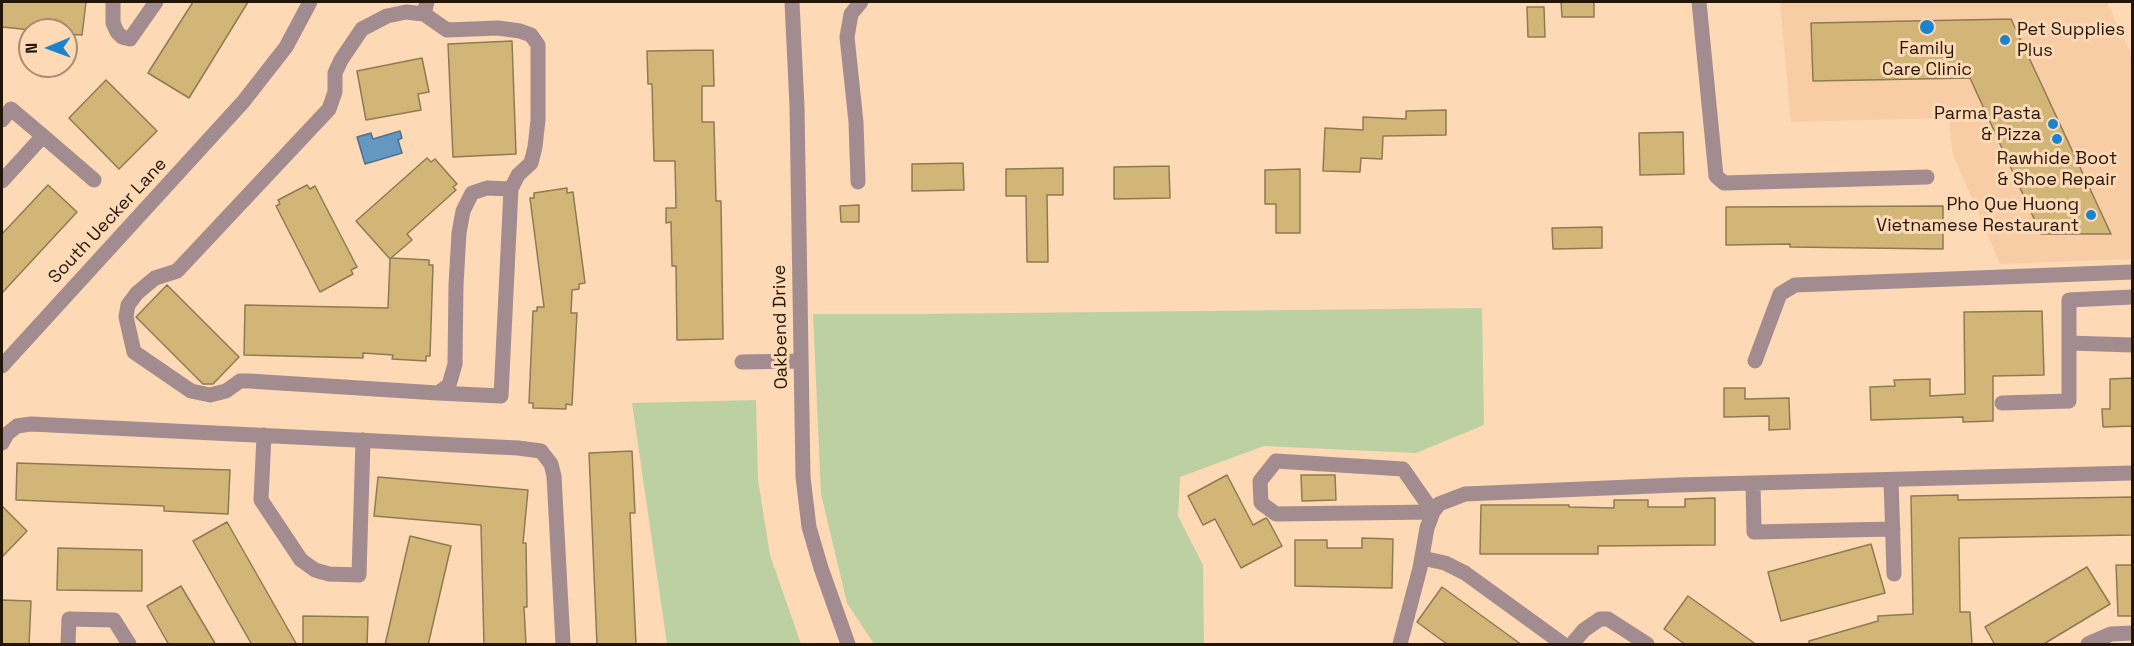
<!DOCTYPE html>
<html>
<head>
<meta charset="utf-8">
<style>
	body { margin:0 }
	#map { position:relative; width:2134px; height:646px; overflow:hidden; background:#fed9b5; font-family:"Space Grotesk",sans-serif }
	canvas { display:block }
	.frame { position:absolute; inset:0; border:3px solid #231609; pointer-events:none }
	.north { position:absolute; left:18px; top:18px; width:60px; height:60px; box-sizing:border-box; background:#fed9b5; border:2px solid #a68b70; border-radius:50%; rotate:269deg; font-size:16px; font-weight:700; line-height:24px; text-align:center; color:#231609 }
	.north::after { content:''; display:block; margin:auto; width:21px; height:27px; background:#1a84ce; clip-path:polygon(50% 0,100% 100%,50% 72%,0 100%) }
</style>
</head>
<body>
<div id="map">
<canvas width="2134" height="646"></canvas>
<div class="frame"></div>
<div class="north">N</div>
</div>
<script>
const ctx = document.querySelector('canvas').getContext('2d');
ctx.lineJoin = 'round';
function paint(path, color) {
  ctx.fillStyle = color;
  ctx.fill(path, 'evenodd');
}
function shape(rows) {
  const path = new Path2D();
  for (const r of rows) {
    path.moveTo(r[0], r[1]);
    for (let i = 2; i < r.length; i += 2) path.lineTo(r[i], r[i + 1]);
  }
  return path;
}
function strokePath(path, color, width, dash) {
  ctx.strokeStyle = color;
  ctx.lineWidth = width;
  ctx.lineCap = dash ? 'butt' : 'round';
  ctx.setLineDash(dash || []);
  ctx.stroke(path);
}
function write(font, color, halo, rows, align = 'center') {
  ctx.font = font + ' "Space Grotesk",sans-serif';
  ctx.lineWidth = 6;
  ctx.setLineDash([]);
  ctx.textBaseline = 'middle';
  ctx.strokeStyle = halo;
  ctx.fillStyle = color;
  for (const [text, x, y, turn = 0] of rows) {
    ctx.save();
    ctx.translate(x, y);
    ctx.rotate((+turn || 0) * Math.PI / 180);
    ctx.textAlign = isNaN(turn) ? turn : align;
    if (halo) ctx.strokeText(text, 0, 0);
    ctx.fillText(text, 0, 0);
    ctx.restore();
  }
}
const built = shape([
	[1780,2,2107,2,2132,56,2132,259,2000,264,1952,152,1949,118,1791,122]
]);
const green = shape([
	[1482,308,1484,425,1416,453,1264,446,1180,477,1178,516,1203,565,1204,644,874,644,847,603,821,494,813,314,918,314],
	[756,400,758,480,770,555,801,644,667,644,632,403]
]);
const water = shape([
	[400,131,402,138,398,140,402,153,365,164,357,137,371,133,373,139,400,131]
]);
const building = shape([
	[2,2,86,2,82,35,66,34,66,30,32,30,2,27,2,2],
	[193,2,248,2,189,98,148,73,193,2],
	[1561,2,1594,2,1594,17,1562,17,1561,2],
	[1527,7,1544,7,1545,37,1528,37,1527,7],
	[2011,19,2111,234,2041,234,1970,78,1813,81,1811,23,2011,19],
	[512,41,516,154,453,157,448,44,512,41],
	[713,50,714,86,702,86,702,122,714,122,716,201,721,201,723,339,677,340,676,266,672,266,671,222,666,223,666,208,676,208,675,161,654,161,652,84,648,84,647,51,713,50],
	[422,58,429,92,418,94,421,110,366,120,357,71,422,58],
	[106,80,157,131,119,169,69,118,106,80],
	[1446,110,1446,135,1383,136,1382,159,1361,158,1360,172,1323,171,1325,128,1363,130,1363,117,1406,119,1406,111,1446,110],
	[1683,132,1684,174,1640,175,1639,133,1683,132],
	[427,158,431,162,435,159,457,184,453,187,456,190,407,234,412,240,391,258,429,260,429,265,433,265,430,356,426,356,426,361,392,359,393,355,363,353,363,358,244,355,245,305,388,308,390,259,356,221,427,158],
	[963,163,964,190,912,191,912,164,963,163],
	[1169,166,1170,198,1114,199,1114,167,1169,166],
	[1063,168,1063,195,1047,195,1048,262,1027,262,1026,196,1006,196,1006,169,1063,168],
	[1300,169,1300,233,1276,233,1276,204,1265,204,1265,170,1300,169],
	[48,185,77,212,2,293,2,234,48,185],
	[307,185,310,189,315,186,357,267,351,270,353,274,320,292,276,206,280,204,278,200,307,185],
	[567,188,567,193,573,192,585,283,579,284,579,289,572,290,571,313,577,313,572,405,566,404,566,409,533,408,533,403,529,403,533,311,537,311,537,307,544,307,530,198,534,198,534,193,567,188],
	[859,205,859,222,841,222,840,206,859,205],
	[1943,206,1943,249,1790,247,1790,244,1726,245,1726,207,1943,206],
	[1602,227,1602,248,1553,249,1552,228,1602,227],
	[167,285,239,357,213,384,203,384,136,317,167,285],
	[2042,311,2044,375,1993,376,1993,421,1963,422,1963,417,1871,420,1870,387,1895,386,1894,380,1930,379,1930,396,1965,394,1964,312,2042,311],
	[2133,378,2133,426,2103,427,2102,409,2110,409,2110,379,2133,378],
	[1724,388,1745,388,1745,399,1789,398,1790,429,1769,430,1769,416,1724,417,1724,388],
	[632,451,635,513,630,513,636,645,597,645,589,453,632,451],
	[17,463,230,470,228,514,164,511,164,506,16,500,17,463],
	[1227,475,1253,525,1266,518,1268,520,1282,546,1241,568,1215,519,1203,525,1188,496,1227,475],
	[1301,475,1335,475,1336,500,1302,501,1301,475],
	[378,477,528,490,523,543,526,543,527,607,524,607,526,645,484,645,481,525,374,516,378,477],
	[1958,495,1958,500,2133,497,2133,535,1959,538,1960,612,1970,612,1972,645,1809,645,1809,641,1878,621,1878,616,1913,614,1911,496,1958,495],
	[1715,498,1715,545,1598,546,1598,554,1480,554,1481,505,1569,505,1569,507,1614,508,1614,500,1648,500,1648,507,1685,507,1685,499,1715,498],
	[2,506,27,531,2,557,2,506],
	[227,522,297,645,252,645,193,541,227,522],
	[410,536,451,546,428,645,385,645,410,536],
	[1362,538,1393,539,1392,588,1295,586,1295,540,1327,540,1327,548,1362,548,1362,538],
	[1871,544,1885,593,1781,621,1768,572,1871,544],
	[58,548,142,550,142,591,57,590,58,548],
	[2116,565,2133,565,2133,616,2118,616,2116,565],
	[2087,567,2110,604,2042,645,1995,645,1985,627,2087,567],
	[181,586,216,645,169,645,147,606,181,586],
	[1442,587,1522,645,1449,645,1440,639,1417,622,1442,587],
	[1688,596,1757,645,1686,645,1664,629,1688,596],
	[2,600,31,601,29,645,2,645,2,600],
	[303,616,368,617,367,645,303,645,303,616]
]);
const minor = shape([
	[113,2,113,23,117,32,122,37,130,39,156,2],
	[427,2,424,14,406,12,387,16,362,29,341,60,335,73,335,92,329,109,177,271,155,278,137,293,128,305,126,317,134,352,191,391,210,395,226,391,240,381,249,381,438,393,449,385,455,364,456,285,459,233,463,211,472,193,487,188,511,189],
	[792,2,797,107,803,477,809,527,821,568,848,644],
	[1699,2,1716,176,1724,183,1927,177],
	[424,14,447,30,498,28,520,31,531,35,538,45,538,120,535,147,531,163,518,175,511,189,501,396,438,393],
	[2,120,11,109,43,136],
	[2,181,43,136,94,180],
	[858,182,856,122,847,37,851,14,861,2],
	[2069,343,2069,300,2132,297],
	[1755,361,1780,294,1795,285,2132,272],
	[742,362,801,361],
	[2,366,243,102,286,47,310,2],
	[2002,403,2069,401,2069,343,2132,345],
	[264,435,261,500,301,560,315,570,329,574,359,575,363,440],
	[2,443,7,434,17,426,31,424,518,448,541,451,551,464,554,476,563,644],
	[1276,461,1403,469,1433,512,1276,514,1261,503,1260,481,1276,461],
	[1891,480,1894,574],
	[1753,483,1754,532,1893,529],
	[1422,558,1445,563,1465,573,1563,644],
	[68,644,69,619,114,620,129,644],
	[1400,644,1420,568,1427,528,1433,512,1439,504,1465,494,1677,485,2132,473],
	[1572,644,1584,630,1600,619,1608,619,1647,644],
	[2088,644,2111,634,2132,633]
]);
const markers = [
	[1927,27,8,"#1a84ce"],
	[2005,40,6,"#1a84ce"],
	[2053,124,6,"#1a84ce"],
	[2057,139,6,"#1a84ce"],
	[2091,215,6,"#1a84ce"]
];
const poiNames = [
	["Pet Supplies",2017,30,"left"],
	["Plus",2017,51,"left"],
	["Family",1927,49],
	["Care Clinic",1927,70],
	["Parma Pasta",2041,114,"right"],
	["& Pizza",2041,135,"right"],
	["Rawhide Boot",2057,159],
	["& Shoe Repair",2057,180],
	["Pho Que Huong",2079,205,"right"],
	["Vietnamese Restaurant",2079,226,"right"]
];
const streetNames = [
	["South Uecker Lane",108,221,-47],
	["Oakbend Drive",781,327,-91]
];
paint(built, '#f8cda5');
paint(green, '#bdd0a2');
paint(water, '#6597c3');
strokePath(water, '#51708b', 1.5);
paint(building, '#d2b678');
strokePath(building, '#8e7b52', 1.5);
strokePath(minor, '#a38c90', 15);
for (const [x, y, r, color] of markers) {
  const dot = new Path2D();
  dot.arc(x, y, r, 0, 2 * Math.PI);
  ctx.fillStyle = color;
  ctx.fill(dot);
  strokePath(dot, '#fed9b5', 2);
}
write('18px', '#231609', '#fed9b5', poiNames);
write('18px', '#231609', '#fed9b5', streetNames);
</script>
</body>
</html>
